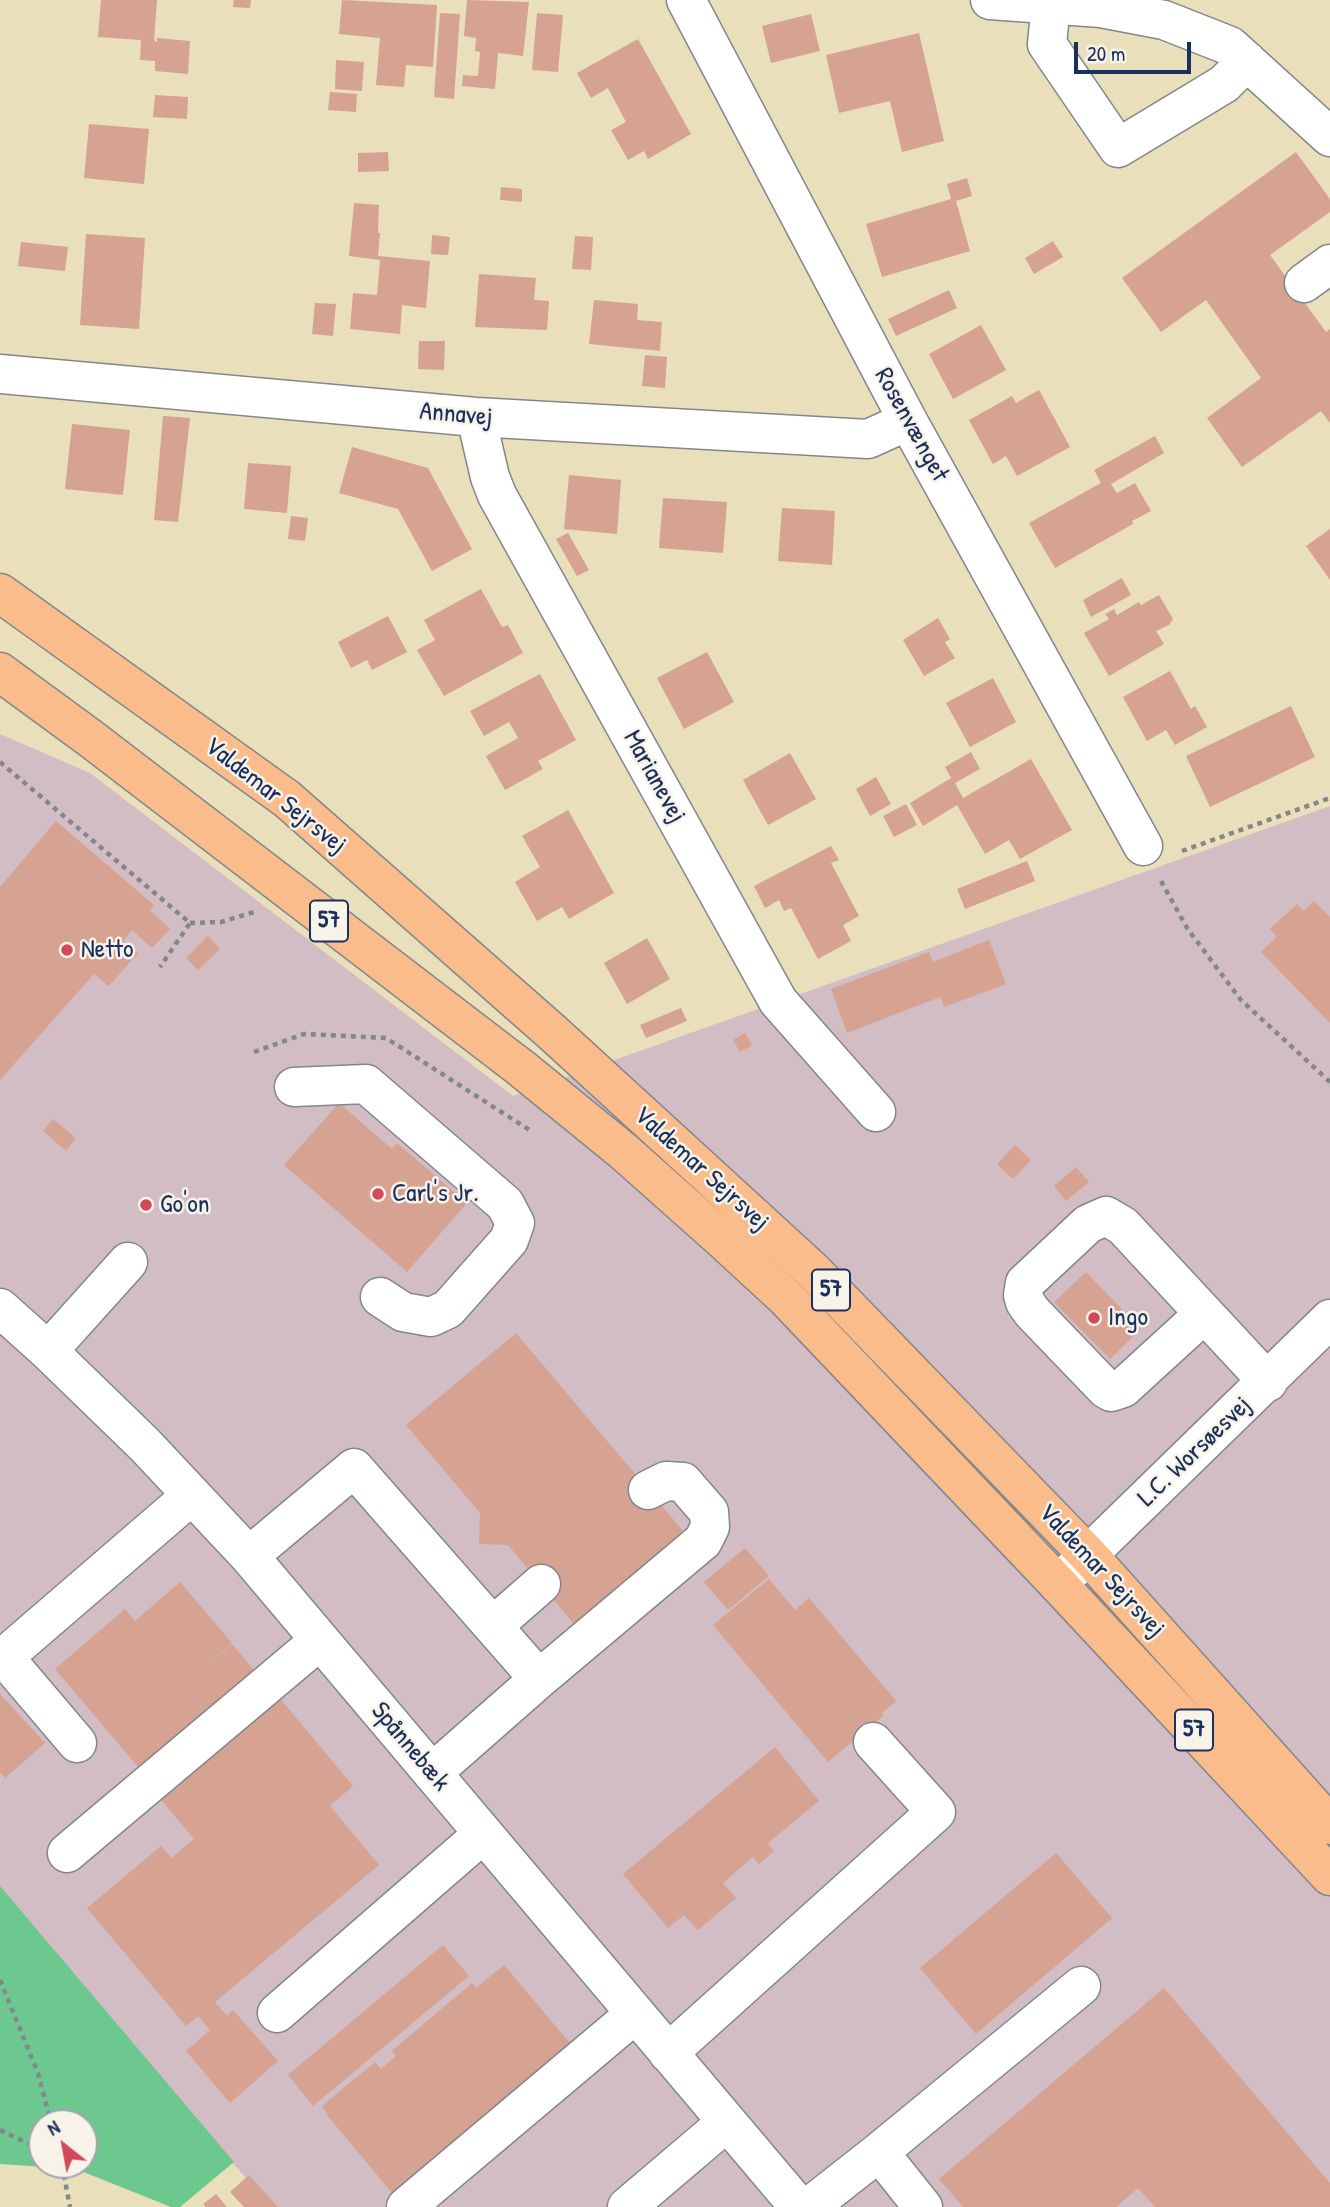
<!DOCTYPE html>
<html>
<head>
<meta charset="utf-8">
<style>
	body { margin:0 }
	#map { position:relative; width:1330px; height:2207px; overflow:hidden; background:#e9dfbb; font-family:"Patrick Hand",sans-serif }
	canvas { display:block }
	.north { position:absolute; left:28px; top:2109px; width:70px; height:70px; box-sizing:border-box; background:#f7f3e8; border:2px solid #9fa5b1; border-radius:50%; rotate:329deg; font-size:19px; font-weight:700; line-height:28px; text-align:center; color:#1b2f5e }
	.north::after { content:''; display:block; margin:auto; width:24px; height:32px; background:#d1495b; clip-path:polygon(50% 0,100% 100%,50% 72%,0 100%) }
	.scale { position:absolute; left:1074px; top:42px; width:117px; height:32px; box-sizing:border-box; border:4px solid #1b2f5e; border-top:0; padding-left:9px; font-size:21px; line-height:24px; white-space:nowrap; color:#1b2f5e; -webkit-text-stroke:5px #f7f3e8; paint-order:stroke }
</style>
</head>
<body>
<div id="map">
<canvas width="1330" height="2207"></canvas>
<div class="north">N</div>
<div class="scale">20 m</div>
</div>
<script>
const ctx = document.querySelector('canvas').getContext('2d');
ctx.lineJoin = 'round';
function paint(path, color) {
  ctx.fillStyle = color;
  ctx.fill(path, 'evenodd');
}
function shape(rows) {
  const path = new Path2D();
  for (const r of rows) {
    path.moveTo(r[0], r[1]);
    for (let i = 2; i < r.length; i += 2) path.lineTo(r[i], r[i + 1]);
  }
  return path;
}
function strokePath(path, color, width, dash) {
  ctx.strokeStyle = color;
  ctx.lineWidth = width;
  ctx.lineCap = dash ? 'butt' : 'round';
  ctx.setLineDash(dash || []);
  ctx.stroke(path);
}
function write(font, color, halo, rows, align = 'center') {
  ctx.font = font + ' "Patrick Hand",sans-serif';
  ctx.lineWidth = 5;
  ctx.setLineDash([]);
  ctx.textBaseline = 'middle';
  ctx.strokeStyle = halo;
  ctx.fillStyle = color;
  for (const [text, x, y, turn = 0] of rows) {
    ctx.save();
    ctx.translate(x, y);
    ctx.rotate((+turn || 0) * Math.PI / 180);
    ctx.textAlign = isNaN(turn) ? turn : align;
    if (halo) ctx.strokeText(text, 0, 0);
    ctx.fillText(text, 0, 0);
    ctx.restore();
  }
}
const industrial = shape([
	[0,734,90,773,513,1096,1330,806,1330,2207,271,2207,0,1894]
]);
const green = shape([
	[0,1886,234,2162,180,2207,171,2207,76,2169,0,2164],
	[42,2123,84,2123,84,2165,42,2165]
]);
const building = shape([
	[101,0,157,0,154,41,157,42,157,38,190,41,188,74,155,71,155,61,140,60,141,40,98,37],
	[234,0,251,0,250,8,233,7],
	[342,0,437,5,433,67,406,65,404,87,376,85,380,38,339,34],
	[467,0,529,2,523,56,498,53,495,89,462,86,463,75,478,76,480,52,475,51,476,38,464,36],
	[440,13,460,14,454,99,434,97],
	[537,13,563,15,558,72,532,70],
	[811,14,820,51,771,63,762,26],
	[919,33,944,141,902,152,890,101,839,113,826,55],
	[638,39,691,134,648,159,644,151,628,160,611,130,626,122,608,88,591,98,577,73],
	[336,60,364,62,362,91,335,89],
	[330,92,357,94,356,112,328,110],
	[155,95,188,97,187,119,153,117],
	[89,124,149,129,144,184,84,178],
	[388,152,389,171,358,172,358,153],
	[1296,152,1330,199,1330,212,1270,255,1326,332,1330,329,1330,423,1321,411,1242,467,1207,418,1261,378,1206,300,1161,332,1122,278],
	[967,178,972,196,956,201,970,251,882,277,866,224,951,199,947,184],
	[501,187,522,189,522,202,500,200],
	[354,203,379,205,378,233,380,233,378,256,430,261,426,308,402,305,400,334,350,329,353,293,377,295,380,260,349,256],
	[86,234,145,238,139,329,80,325],
	[432,235,450,237,448,255,431,254],
	[575,236,593,237,591,270,572,269],
	[1053,241,1063,257,1034,274,1025,258],
	[21,242,68,247,65,271,18,266],
	[479,274,536,278,534,300,549,301,547,330,475,327],
	[949,290,957,308,896,336,888,319],
	[594,300,638,304,637,320,662,322,660,351,589,344],
	[315,303,336,304,333,336,312,334],
	[981,325,1006,370,953,399,929,354],
	[419,341,445,341,444,370,418,369],
	[645,355,667,357,665,388,642,386],
	[1039,390,1070,447,1017,476,1006,456,993,464,969,420,1012,396,1016,403],
	[163,416,190,418,178,522,154,520],
	[72,424,130,430,123,495,65,489],
	[1155,436,1164,453,1111,484,1117,493,1135,483,1151,511,1132,521,1133,524,1055,568,1029,523,1101,483,1094,470],
	[352,447,428,468,472,549,432,571,398,509,339,493],
	[248,463,291,466,287,513,244,509],
	[569,475,621,480,617,534,564,529],
	[663,498,727,502,723,553,659,548],
	[782,508,835,511,832,565,778,561],
	[291,516,308,518,305,541,288,539],
	[1330,529,1330,580,1306,546],
	[568,533,589,570,577,576,556,539],
	[1122,578,1131,595,1091,617,1083,600],
	[481,589,502,627,508,625,523,653,444,696,417,650,435,640,424,620],
	[1159,595,1173,619,1169,625,1156,631,1164,644,1109,676,1084,633,1109,619,1105,614,1114,609,1117,615,1139,602,1141,605],
	[388,616,407,652,372,670,367,660,351,668,338,642],
	[938,618,950,639,945,642,955,658,924,676,903,640],
	[707,652,734,702,684,729,657,678],
	[1170,671,1191,709,1195,706,1207,727,1175,745,1166,730,1147,741,1123,697],
	[540,674,576,740,538,761,543,769,505,790,486,756,518,738,509,722,484,736,470,711],
	[993,678,1016,722,970,747,946,703],
	[1291,706,1315,757,1210,807,1186,756],
	[971,752,980,769,955,783,963,798,1031,759,1072,830,1020,859,1009,840,985,854,957,805,923,826,910,803,951,778,945,767],
	[790,753,816,799,768,825,743,780],
	[876,777,891,804,870,816,856,789],
	[906,804,917,825,894,837,883,816],
	[568,810,614,893,569,919,562,907,537,921,515,882,540,867,522,836],
	[56,821,154,905,150,910,170,929,152,948,132,930,123,941,138,953,109,986,94,974,0,1080,0,887],
	[831,846,839,860,831,863,859,916,843,925,851,941,818,959,791,908,784,911,779,900,765,908,754,886],
	[1027,861,1035,881,965,909,957,889],
	[1314,901,1330,917,1330,1023,1261,952,1277,937,1270,929,1297,904,1304,911],
	[208,936,220,949,198,970,186,958],
	[647,938,670,979,627,1004,604,963],
	[989,940,1006,984,944,1007,940,997,847,1033,831,989,929,952,933,962],
	[681,1008,687,1021,646,1038,640,1025],
	[745,1033,752,1045,740,1052,733,1040],
	[339,1103,392,1149,397,1143,467,1203,407,1272,284,1165],
	[53,1119,76,1138,66,1151,43,1131],
	[1015,1145,1031,1160,1013,1179,997,1164],
	[1076,1167,1089,1182,1066,1201,1054,1186],
	[1086,1272,1141,1329,1110,1359,1054,1302],
	[516,1333,683,1531,574,1624,508,1545,479,1544,480,1513,406,1425],
	[745,1548,769,1576,728,1610,704,1582],
	[769,1579,795,1610,809,1598,896,1701,882,1713,884,1715,828,1762,713,1625],
	[180,1582,232,1643,204,1668,232,1644,260,1677,145,1775,55,1669,125,1609,135,1621],
	[0,1694,45,1743,5,1778,0,1772],
	[278,1696,353,1786,330,1806,379,1865,215,2002,227,2016,233,2010,278,2061,230,2103,186,2051,210,2030,198,2016,186,2026,87,1908,161,1846,171,1858,194,1839,159,1797],
	[775,1747,819,1801,768,1843,774,1851,759,1864,753,1857,723,1883,736,1898,698,1930,684,1915,668,1928,623,1874],
	[1056,1853,1112,1918,976,2034,920,1968],
	[443,1945,469,1976,313,2106,288,2075],
	[504,1965,570,2043,393,2194,326,2114,328,2114,322,2106,375,2062,381,2069,396,2056,392,2051,472,1983,476,1988],
	[1164,1988,1330,2183,1330,2207,1155,2207,1138,2188,1116,2207,963,2207,939,2179],
	[249,2175,278,2207,244,2207,230,2192],
	[216,2194,227,2207,206,2207,203,2204]
]);
const path = shape([
	[0,762,190,923,160,967],
	[1182,851,1330,798],
	[1161,881,1187,928,1241,1000,1330,1082],
	[190,923,221,922,254,912],
	[254,1052,304,1034,386,1038,531,1131],
	[0,1980,38,2073,51,2123],
	[0,2130,42,2150],
	[62,2165,70,2207]
]);
const minor = shape([
	[686,0,908,421,1143,846],
	[990,0,1101,8,1164,20,1230,46,1330,137],
	[1051,4,1047,44,1118,148,1224,84,1247,61],
	[1304,283,1330,264],
	[0,374,476,417,868,439,908,421],
	[476,417,490,477,497,495,778,1001,876,1112],
	[294,1087,366,1084,505,1204,515,1223,509,1240,448,1309,431,1317,403,1312,380,1297],
	[0,1308,48,1351,145,1445,249,1556,799,2207],
	[1204,1314,1123,1388,1111,1392,1106,1389,1032,1312,1025,1302,1023,1295,1025,1283,1088,1224,1106,1216,1123,1226,1268,1382],
	[48,1351,128,1262],
	[249,1556,354,1468,539,1679,432,1773],
	[1058,1584,1330,1319],
	[493,1626,541,1584],
	[539,1679,703,1541,710,1527,709,1512,683,1482,666,1481,648,1490],
	[77,1743,4,1657,192,1495],
	[67,1853,319,1641],
	[277,2013,483,1834],
	[668,2053,936,1812,873,1742],
	[406,2207,635,2014],
	[627,2207,727,2122],
	[809,2207,879,2152],
	[923,2207,879,2152,1081,1986]
]);
const major = shape([
	[0,593,287,799,553,1033,812,1270,1089,1556,1330,1825],
	[0,672,90,738,521,1068,623,1151,722,1239,786,1298,1058,1584,1330,1876]
]);
const markers = [
	[67,950,7,"#d1495b"],
	[378,1194,7,"#d1495b"],
	[146,1205,7,"#d1495b"],
	[1094,1318,7,"#d1495b"]
];
const shields = [
	[329,921,38],
	[831,1290,38],
	[1194,1730,38]
];
const shieldNames = [
	["57",329,921],
	["57",831,1290],
	["57",1194,1730]
];
const streetNames = [
	["Annavej",456,415,5],
	["Rosenvænget",911,425,61],
	["Marianevej",654,777,61],
	["Valdemar Sejrsvej",275,796,38],
	["Valdemar Sejrsvej",701,1169,42],
	["L.C. Worsøesvej",1195,1452,-44],
	["Valdemar Sejrsvej",1101,1571,47],
	["Spånnebæk",410,1747,50]
];
const poiNames = [
	["Netto",81,950],
	["Carl's Jr.",392,1194],
	["Go'on",160,1205],
	["Ingo",1108,1318]
];
paint(industrial, '#d2bdc5');
paint(green, '#6dc88f');
paint(building, '#d6a292');
strokePath(minor, '#82878c', 41);
strokePath(major, '#82878c', 41);
strokePath(path, '#82878c', 4.5, [5, 5]);
strokePath(minor, '#fff', 38);
strokePath(major, '#fabc8b', 38);
for (const [x, y, r, color] of markers) {
  const dot = new Path2D();
  dot.arc(x, y, r, 0, 2 * Math.PI);
  ctx.fillStyle = color;
  ctx.fill(dot);
  strokePath(dot, '#f7f3e8', 2.5);
}
for (const [x, y, w] of shields) {
  const box = new Path2D();
  box.roundRect(x - w / 2, y - 20.5, w, 41, 5);
  ctx.fillStyle = '#f7f3e8';
  ctx.fill(box);
  strokePath(box, '#1b2f5e', 2);
}
write('bold 24px', '#1b2f5e', null, shieldNames);
write('26px', '#1b2f5e', '#f7f3e8', streetNames);
write('26px', '#1b2f5e', '#f7f3e8', poiNames, 'left');
</script>
</body>
</html>
